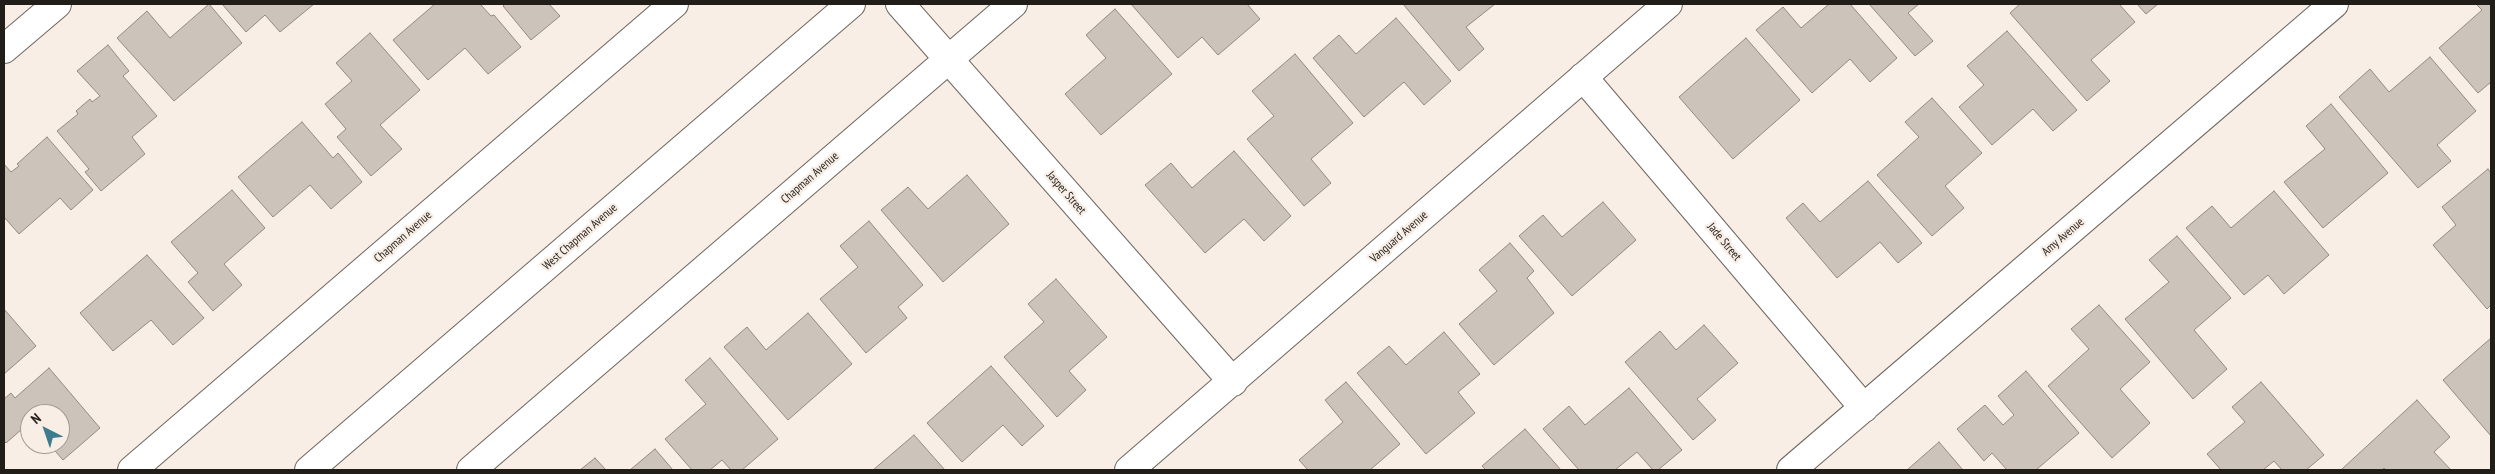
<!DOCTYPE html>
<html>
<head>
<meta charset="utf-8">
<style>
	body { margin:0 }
	#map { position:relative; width:2495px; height:474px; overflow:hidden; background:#f8eee5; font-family:"PT Sans Narrow",sans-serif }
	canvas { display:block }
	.frame { position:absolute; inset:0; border:5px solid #211e1a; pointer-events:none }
	.north { position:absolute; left:20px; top:404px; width:50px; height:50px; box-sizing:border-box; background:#f8eee5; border:1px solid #a29b94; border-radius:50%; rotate:319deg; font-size:14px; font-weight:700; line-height:20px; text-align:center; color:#211e1a }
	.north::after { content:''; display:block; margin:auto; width:18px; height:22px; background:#3b7d8f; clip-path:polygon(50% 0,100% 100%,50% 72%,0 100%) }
</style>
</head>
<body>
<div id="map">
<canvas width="2495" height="474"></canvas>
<div class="frame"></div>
<div class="north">N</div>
</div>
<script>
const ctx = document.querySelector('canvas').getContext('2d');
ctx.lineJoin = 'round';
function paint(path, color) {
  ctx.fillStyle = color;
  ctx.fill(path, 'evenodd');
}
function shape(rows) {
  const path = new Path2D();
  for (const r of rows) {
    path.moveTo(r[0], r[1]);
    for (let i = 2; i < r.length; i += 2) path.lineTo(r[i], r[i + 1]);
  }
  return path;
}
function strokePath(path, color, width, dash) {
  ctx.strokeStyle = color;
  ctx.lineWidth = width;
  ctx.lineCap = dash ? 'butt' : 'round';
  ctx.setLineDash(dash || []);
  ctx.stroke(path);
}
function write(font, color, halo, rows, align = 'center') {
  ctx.font = font + ' "PT Sans Narrow",sans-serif';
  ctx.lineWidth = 4.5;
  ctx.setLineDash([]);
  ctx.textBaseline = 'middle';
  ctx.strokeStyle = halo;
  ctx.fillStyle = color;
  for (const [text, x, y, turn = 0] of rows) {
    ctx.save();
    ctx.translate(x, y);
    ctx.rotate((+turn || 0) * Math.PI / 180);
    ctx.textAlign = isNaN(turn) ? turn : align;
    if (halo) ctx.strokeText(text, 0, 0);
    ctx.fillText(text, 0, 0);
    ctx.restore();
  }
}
const building = shape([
	[209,4,242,43,174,101,117,38,147,11,170,38,209,4],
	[222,4,314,4,280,32,265,15,246,32,222,4],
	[435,4,480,4,491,16,494,15,521,47,488,74,465,48,428,80,393,40,435,4],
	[505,4,549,4,560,16,531,40,503,6,505,4],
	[1131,4,1247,4,1260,19,1218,55,1202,37,1178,58,1131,4],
	[1403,4,1495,4,1466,27,1484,49,1459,71,1403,4],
	[1829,4,1850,4,1897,58,1870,82,1850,59,1812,93,1756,30,1783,7,1801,28,1829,4],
	[1869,4,1919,4,1908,13,1933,41,1915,56,1869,4],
	[2020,4,2119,4,2135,22,2091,60,2110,81,2087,101,2010,13,2020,4],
	[2137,4,2158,4,2146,14,2137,4],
	[2476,4,2491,4,2491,82,2478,93,2439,48,2482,10,2476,4],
	[1115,9,1172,74,1101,135,1065,94,1106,58,1086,35,1115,9],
	[1396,18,1451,81,1424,105,1404,82,1364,117,1313,58,1339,35,1356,54,1396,18],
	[2007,31,2077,110,2053,131,2033,109,1992,145,1959,107,1984,85,1967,66,2007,31],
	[370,33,420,90,380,125,402,149,371,176,337,137,346,129,325,104,352,81,336,63,370,33],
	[1746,38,1800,100,1733,159,1679,97,1746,38],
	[108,45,129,71,123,76,157,116,132,137,145,154,101,191,85,172,89,169,57,131,78,114,76,111,90,99,92,102,100,96,77,71,108,45],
	[1295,54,1353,123,1311,159,1331,183,1304,206,1247,139,1274,116,1252,91,1295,54],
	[2430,57,2476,111,2437,145,2451,161,2418,188,2339,97,2370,69,2389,92,2430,57],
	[1932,98,1982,153,1945,186,1964,208,1932,236,1877,175,1919,137,1905,122,1932,98],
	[2331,104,2388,173,2323,228,2284,182,2325,149,2306,126,2331,104],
	[302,122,333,158,338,153,362,182,331,209,310,185,273,217,238,177,302,122],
	[47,137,93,190,71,210,60,198,19,234,4,217,4,164,11,172,19,166,17,164,47,137],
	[1234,151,1291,216,1264,241,1244,219,1205,253,1145,185,1171,163,1192,188,1234,151],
	[2488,169,2491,173,2491,305,2487,309,2433,245,2456,225,2442,207,2488,169],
	[967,175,1009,224,943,282,881,210,908,187,928,209,967,175],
	[1868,181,1922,243,1898,263,1880,242,1837,278,1786,218,1803,203,1820,222,1868,181],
	[232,190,265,228,224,264,242,285,213,311,188,282,198,273,171,242,232,190],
	[2274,191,2329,255,2284,294,2268,275,2244,295,2186,228,2212,206,2231,228,2274,191],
	[1603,202,1636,240,1572,296,1519,236,1543,215,1562,237,1603,202],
	[869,221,923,285,898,307,907,318,866,353,820,299,858,267,840,246,869,221],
	[2177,236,2231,298,2194,330,2227,369,2193,399,2125,319,2169,282,2149,260,2177,236],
	[1510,243,1534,271,1527,278,1554,313,1494,365,1459,324,1497,291,1479,270,1510,243],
	[147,255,204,318,173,345,151,320,113,351,80,313,147,255],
	[1056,279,1107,337,1069,371,1086,390,1057,417,1004,357,1044,322,1028,304,1056,279],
	[2099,305,2150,362,2120,389,2150,423,2112,458,2048,386,2089,349,2071,329,2099,305],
	[4,309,36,346,4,374,4,309],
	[808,313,852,364,788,420,724,347,747,327,766,350,808,313],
	[1704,325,1738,363,1697,399,1716,420,1693,440,1625,362,1660,331,1676,350,1704,325],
	[1444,332,1480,374,1458,392,1475,413,1426,454,1357,373,1389,346,1406,365,1444,332],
	[2491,338,2491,436,2443,380,2491,338],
	[710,358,778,439,742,470,731,470,722,460,710,470,692,470,665,439,706,404,685,380,710,358],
	[991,366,1044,426,1022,446,1003,425,962,462,927,423,991,366],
	[49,368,100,428,63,460,49,444,60,444,60,414,30,414,30,422,6,443,4,441,4,399,11,393,15,398,49,368],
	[2026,371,2079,433,2036,470,2007,470,1992,453,1984,461,1957,429,1985,405,2003,425,2014,415,1998,396,2026,371],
	[1346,382,1400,444,1370,470,1308,470,1299,460,1343,422,1325,400,1346,382],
	[2261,382,2324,455,2306,470,2282,470,2274,461,2263,470,2221,470,2207,454,2245,422,2232,407,2261,382],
	[1629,388,1682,450,1658,470,1653,470,1637,452,1615,470,1579,470,1543,429,1569,406,1585,425,1629,388],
	[2417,400,2450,437,2434,452,2451,470,2386,470,2384,468,2382,470,2343,470,2342,469,2417,400],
	[1525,429,1561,470,1486,470,1482,466,1525,429],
	[914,435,945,470,873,470,914,435],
	[1939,442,1963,470,1907,470,1939,442],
	[655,449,673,470,630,470,655,449],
	[595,458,606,470,580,470,595,458]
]);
const street = shape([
	[900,4,1233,382],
	[4,49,57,4],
	[1583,77,1864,408],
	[132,470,674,4],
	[471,470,1013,4],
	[1129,470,1668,4],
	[1791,470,2334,4]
]);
const primary = shape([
	[309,470,851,4]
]);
const streetNames = [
	["Chapman Avenue",810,178,-41],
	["Jasper Street",1066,193,49],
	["Chapman Avenue",403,237,-41],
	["West Chapman Avenue",580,237,-41],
	["Vanguard Avenue",1399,237,-41],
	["Amy Avenue",2063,237,-41],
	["Jade Street",1724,242,50]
];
paint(building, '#ccc4bb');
strokePath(building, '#928981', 1);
strokePath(street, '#6d665e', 30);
strokePath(primary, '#6d665e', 30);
strokePath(street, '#fff', 28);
strokePath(primary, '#fff', 28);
write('12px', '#211e1a', '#f8eee5', streetNames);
</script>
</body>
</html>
